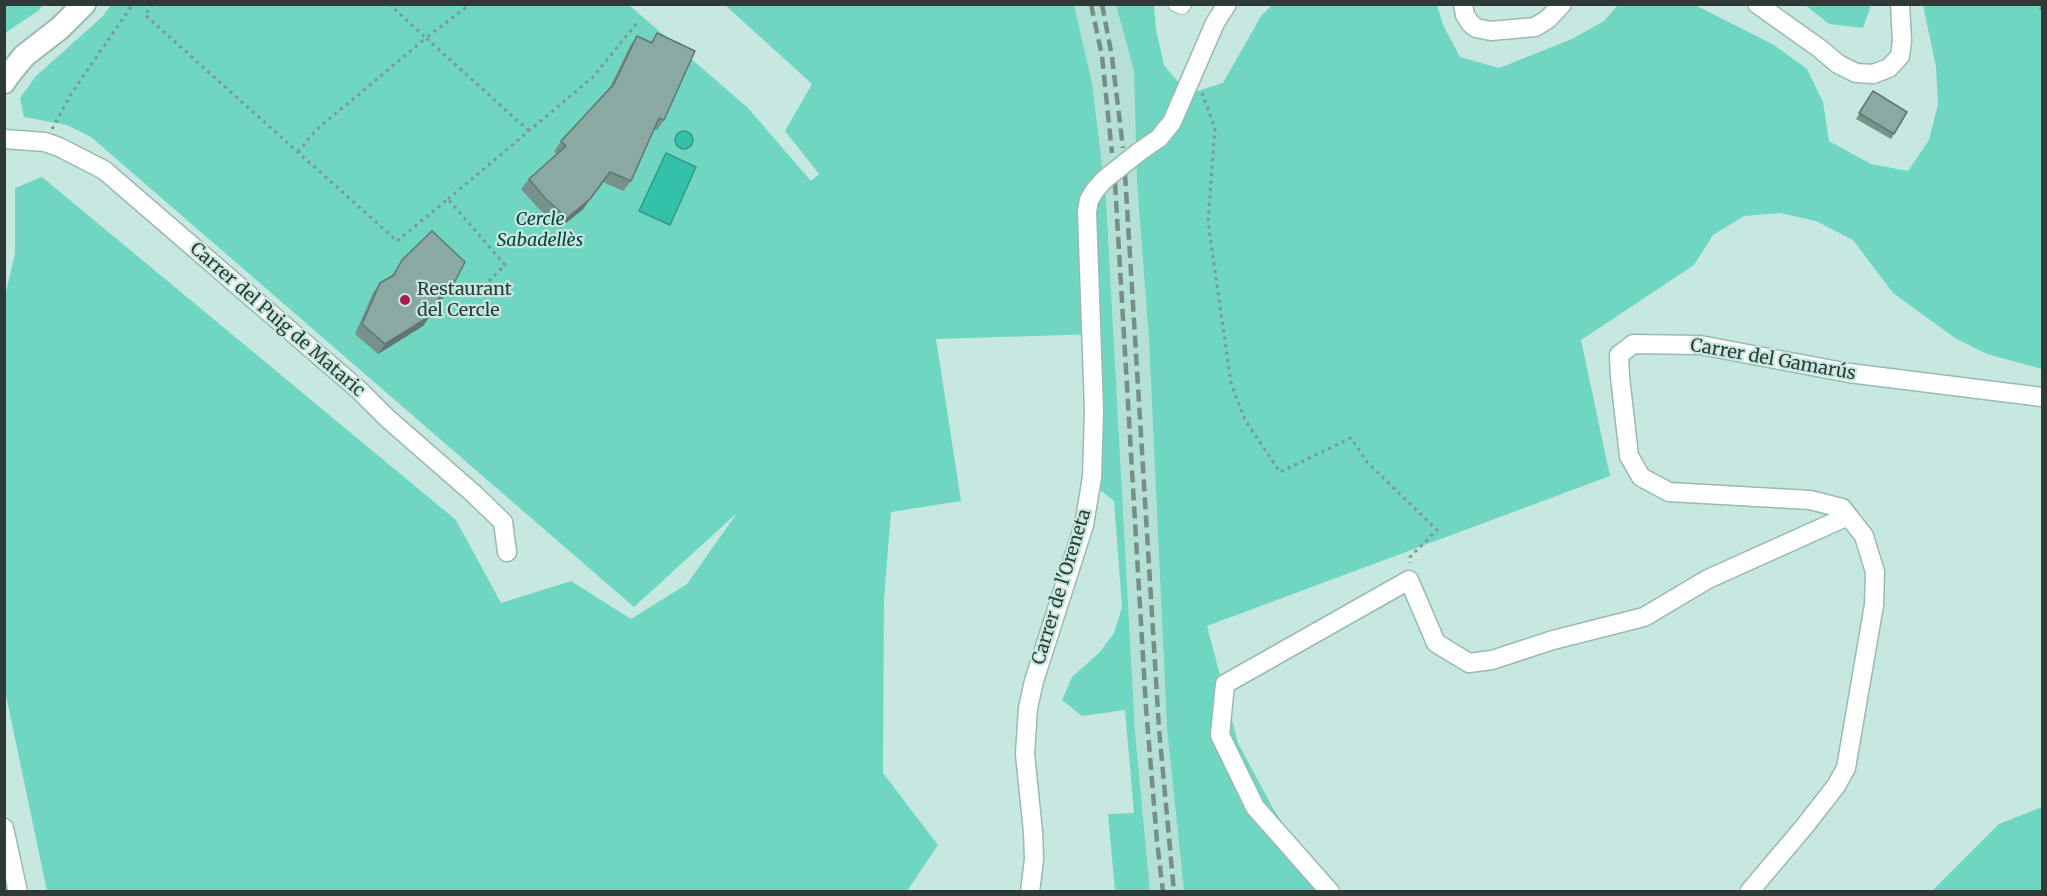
<!DOCTYPE html>
<html>
<head>
<meta charset="utf-8">
<style>
	body { margin:0 }
	#map { position:relative; width:2047px; height:896px; overflow:hidden; background:#c7e8e0; font-family:Merriweather,serif }
	canvas { display:block }
	.frame { position:absolute; inset:0; border:6px solid #2d3a37; pointer-events:none }
</style>
</head>
<body>
<div id="map">
<canvas width="2047" height="896"></canvas>
<div class="frame"></div>
</div>
<script>
const ctx = document.querySelector('canvas').getContext('2d');
ctx.lineJoin = 'round';
function paint(path, color) {
  ctx.fillStyle = color;
  ctx.fill(path, 'evenodd');
}
function shape(rows) {
  const path = new Path2D();
  for (const r of rows) {
    if (r.length === 3) {
      path.moveTo(r[0] + r[2], r[1]);
      path.arc(r[0], r[1], r[2], 0, 2 * Math.PI);
      continue;
    }
    path.moveTo(r[0], r[1]);
    for (let i = 2; i < r.length; i += 2) path.lineTo(r[i], r[i + 1]);
  }
  return path;
}
function strokePath(path, color, width, dash) {
  ctx.strokeStyle = color;
  ctx.lineWidth = width;
  ctx.lineCap = dash ? 'butt' : 'round';
  ctx.setLineDash(dash || []);
  ctx.stroke(path);
}
function write(font, color, halo, rows, align = 'center') {
  ctx.font = font + ' Merriweather,serif';
  ctx.lineWidth = 4.5;
  ctx.setLineDash([]);
  ctx.textBaseline = 'middle';
  ctx.strokeStyle = halo;
  ctx.fillStyle = color;
  for (const [text, x, y, turn = 0] of rows) {
    ctx.save();
    ctx.translate(x, y);
    ctx.rotate((+turn || 0) * Math.PI / 180);
    ctx.textAlign = isNaN(turn) ? turn : align;
    if (halo) ctx.strokeText(text, 0, 0);
    ctx.fillText(text, 0, 0);
    ctx.restore();
  }
}
const built = shape([
	[1074,5,1116,5,1134,71,1137,183,1149,340,1167,728,1184,891,1150,891,1135,732,1106,198,1092,83]
]);
const green = shape([
	[5,4,43,4,43,5,38,11,5,33],
	[111,5,629,5,748,108,811,181,819,174,785,131,812,84,725,5,1074,5,1092,83,1106,198,1135,732,1150,891,1115,891,1108,814,1134,813,1125,710,1082,716,1062,700,1072,677,1100,652,1114,633,1122,607,1114,501,1100,490,1103,379,1098,334,936,339,961,501,891,512,884,599,883,773,938,845,907,891,47,891,4,686,4,300,15,254,15,188,42,177,456,520,501,603,571,581,631,619,687,584,737,513,634,607,91,137,67,125,24,117,20,98,36,76,103,16],
	[1116,5,1154,5,1156,30,1164,65,1188,94,1223,83,1261,16,1272,5,1437,5,1443,25,1460,57,1499,68,1572,39,1604,21,1618,5,1695,5,1774,45,1807,69,1823,102,1829,141,1871,164,1908,171,1929,140,1938,104,1936,67,1923,5,2042,5,2042,369,1987,354,1955,338,1893,293,1853,240,1816,221,1780,213,1744,216,1713,235,1694,265,1581,340,1610,476,1207,626,1238,743,1274,810,1326,891,1184,891,1167,728,1149,340,1137,183,1134,71],
	[1805,5,1871,5,1863,28,1829,24],
	[2042,807,2042,891,1932,891,1999,824]
]);
const water = shape([
	[684,140,9],
	[666,153,696,167,670,225,639,211,666,153]
]);
const path = shape([
	[153,4,145,15,397,241,448,199,505,265,476,294],
	[389,4,426,38,470,4],
	[2033,4,2042,9],
	[1202,93,1215,128,1208,222,1231,383,1245,420,1280,472,1351,438,1367,462,1437,530,1410,557,1410,563],
	[52,129,71,94,133,4],
	[298,152,316,130,426,38,529,131],
	[448,199,593,77,636,24]
]);
const pedestrian = shape([
	[1175,4,1182,7,1184,4]
]);
const minor = shape([
	[1463,4,1465,15,1470,23,1476,28,1491,31,1535,27,1548,19,1562,4],
	[1757,4,1819,48,1838,64,1856,73,1873,74,1889,68,1900,56,1902,41,1900,4],
	[4,139,45,142,59,147,104,170,359,390,387,418,474,494,503,522,507,552],
	[1139,152,1159,138,1172,122,1215,23,1227,4],
	[4,828,18,892],
	[1030,892,1034,859,1033,832,1025,754,1028,708,1034,681,1084,525,1092,477,1094,410,1087,212,1089,200,1095,190,1105,179],
	[1330,892,1255,807,1220,735,1225,684,1409,580,1436,643,1469,663,1492,660,1553,640,1644,617,1708,579,1848,516],
	[1749,892,1804,827,1836,786,1846,768,1874,605,1875,572,1864,536,1842,508,1810,500,1669,492,1641,477,1629,456,1620,377,1619,355,1633,344,1700,345,1849,373,2042,397]
]);
const tertiary = shape([
	[4,82,7,77,24,56,60,28,84,4]
]);
const rail = shape([
	[1091,4,1102,56,1112,153],
	[1102,4,1112,57,1123,148],
	[1125,174,1159,729,1174,892],
	[1115,183,1146,708,1157,841,1163,892]
]);
const minorBridge = shape([
	[1105,179,1139,152]
]);
const wall = shape([
	[657,33,664,120,657,130,654,129,631,181,623,191,603,182,583,209,560,228,538,208,521,189,529,179,557,154,554,152,561,141,609,89,630,46,637,36,651,42],
	[1873,91,1894,134,1891,139,1856,119],
	[402,260,445,297,438,301,430,316,423,326,378,354,355,334,373,293,380,283,391,277]
]);
const shadedWall = shape([
	[610,172,583,209,560,228,567,218],
	[452,287,445,297,435,302,442,292],
	[430,316,423,326,378,354,385,344]
]);
const building = shape([
	[657,33,695,51,664,120,659,118,631,181,610,172,590,199,567,218,545,198,529,179,566,146,561,141,614,84,637,36,652,43,657,33],
	[1873,91,1907,112,1894,134,1859,113,1873,91],
	[432,231,465,262,452,287,442,292,430,316,385,344,362,324,380,283,394,275,402,260,432,231]
]);
const markers = [
	[405,300,6,"#ad1b4d"]
];
const parkNames = [
	["Cercle",540,220],
	["Sabadellès",540,241]
];
const poiNames = [
	["Restaurant",417,290],
	["del Cercle",417,311]
];
const streetNames = [
	["Carrer del Puig de Mataric",277,320,41],
	["Carrer del Gamarús",1773,360,10],
	["Carrer de l'Oreneta",1062,587,-73]
];
paint(built, '#b5e0d6');
paint(green, '#6fd6c2');
paint(water, '#34c1aa');
strokePath(water, '#329888', 1.5);
strokePath(pedestrian, '#99b9b1', 16);
strokePath(minor, '#99b9b1', 21);
strokePath(tertiary, '#99b9b1', 26);
strokePath(path, '#7f9791', 3, [3, 4.5]);
strokePath(pedestrian, '#fff', 14);
strokePath(minor, '#fff', 18);
strokePath(tertiary, '#fff', 22);
strokePath(rail, '#778d88', 4.5, [12, 6]);
strokePath(minorBridge, '#99b9b1', 21, []);
strokePath(minorBridge, '#fff', 18);
paint(wall, '#77918b');
paint(shadedWall, '#617671');
paint(building, '#8aa9a2');
strokePath(building, '#617671', 1.5);
for (const [x, y, r, color] of markers) {
  const dot = new Path2D();
  dot.arc(x, y, r, 0, 2 * Math.PI);
  ctx.fillStyle = color;
  ctx.fill(dot);
  strokePath(dot, '#c7e8e0', 2);
}
write('italic 18px', '#05433a', '#c7e8e0', parkNames);
write('18px', '#2d3a37', '#c7e8e0', poiNames, 'left');
write('18px', '#2d3a37', '#c7e8e0', streetNames);
</script>
</body>
</html>
